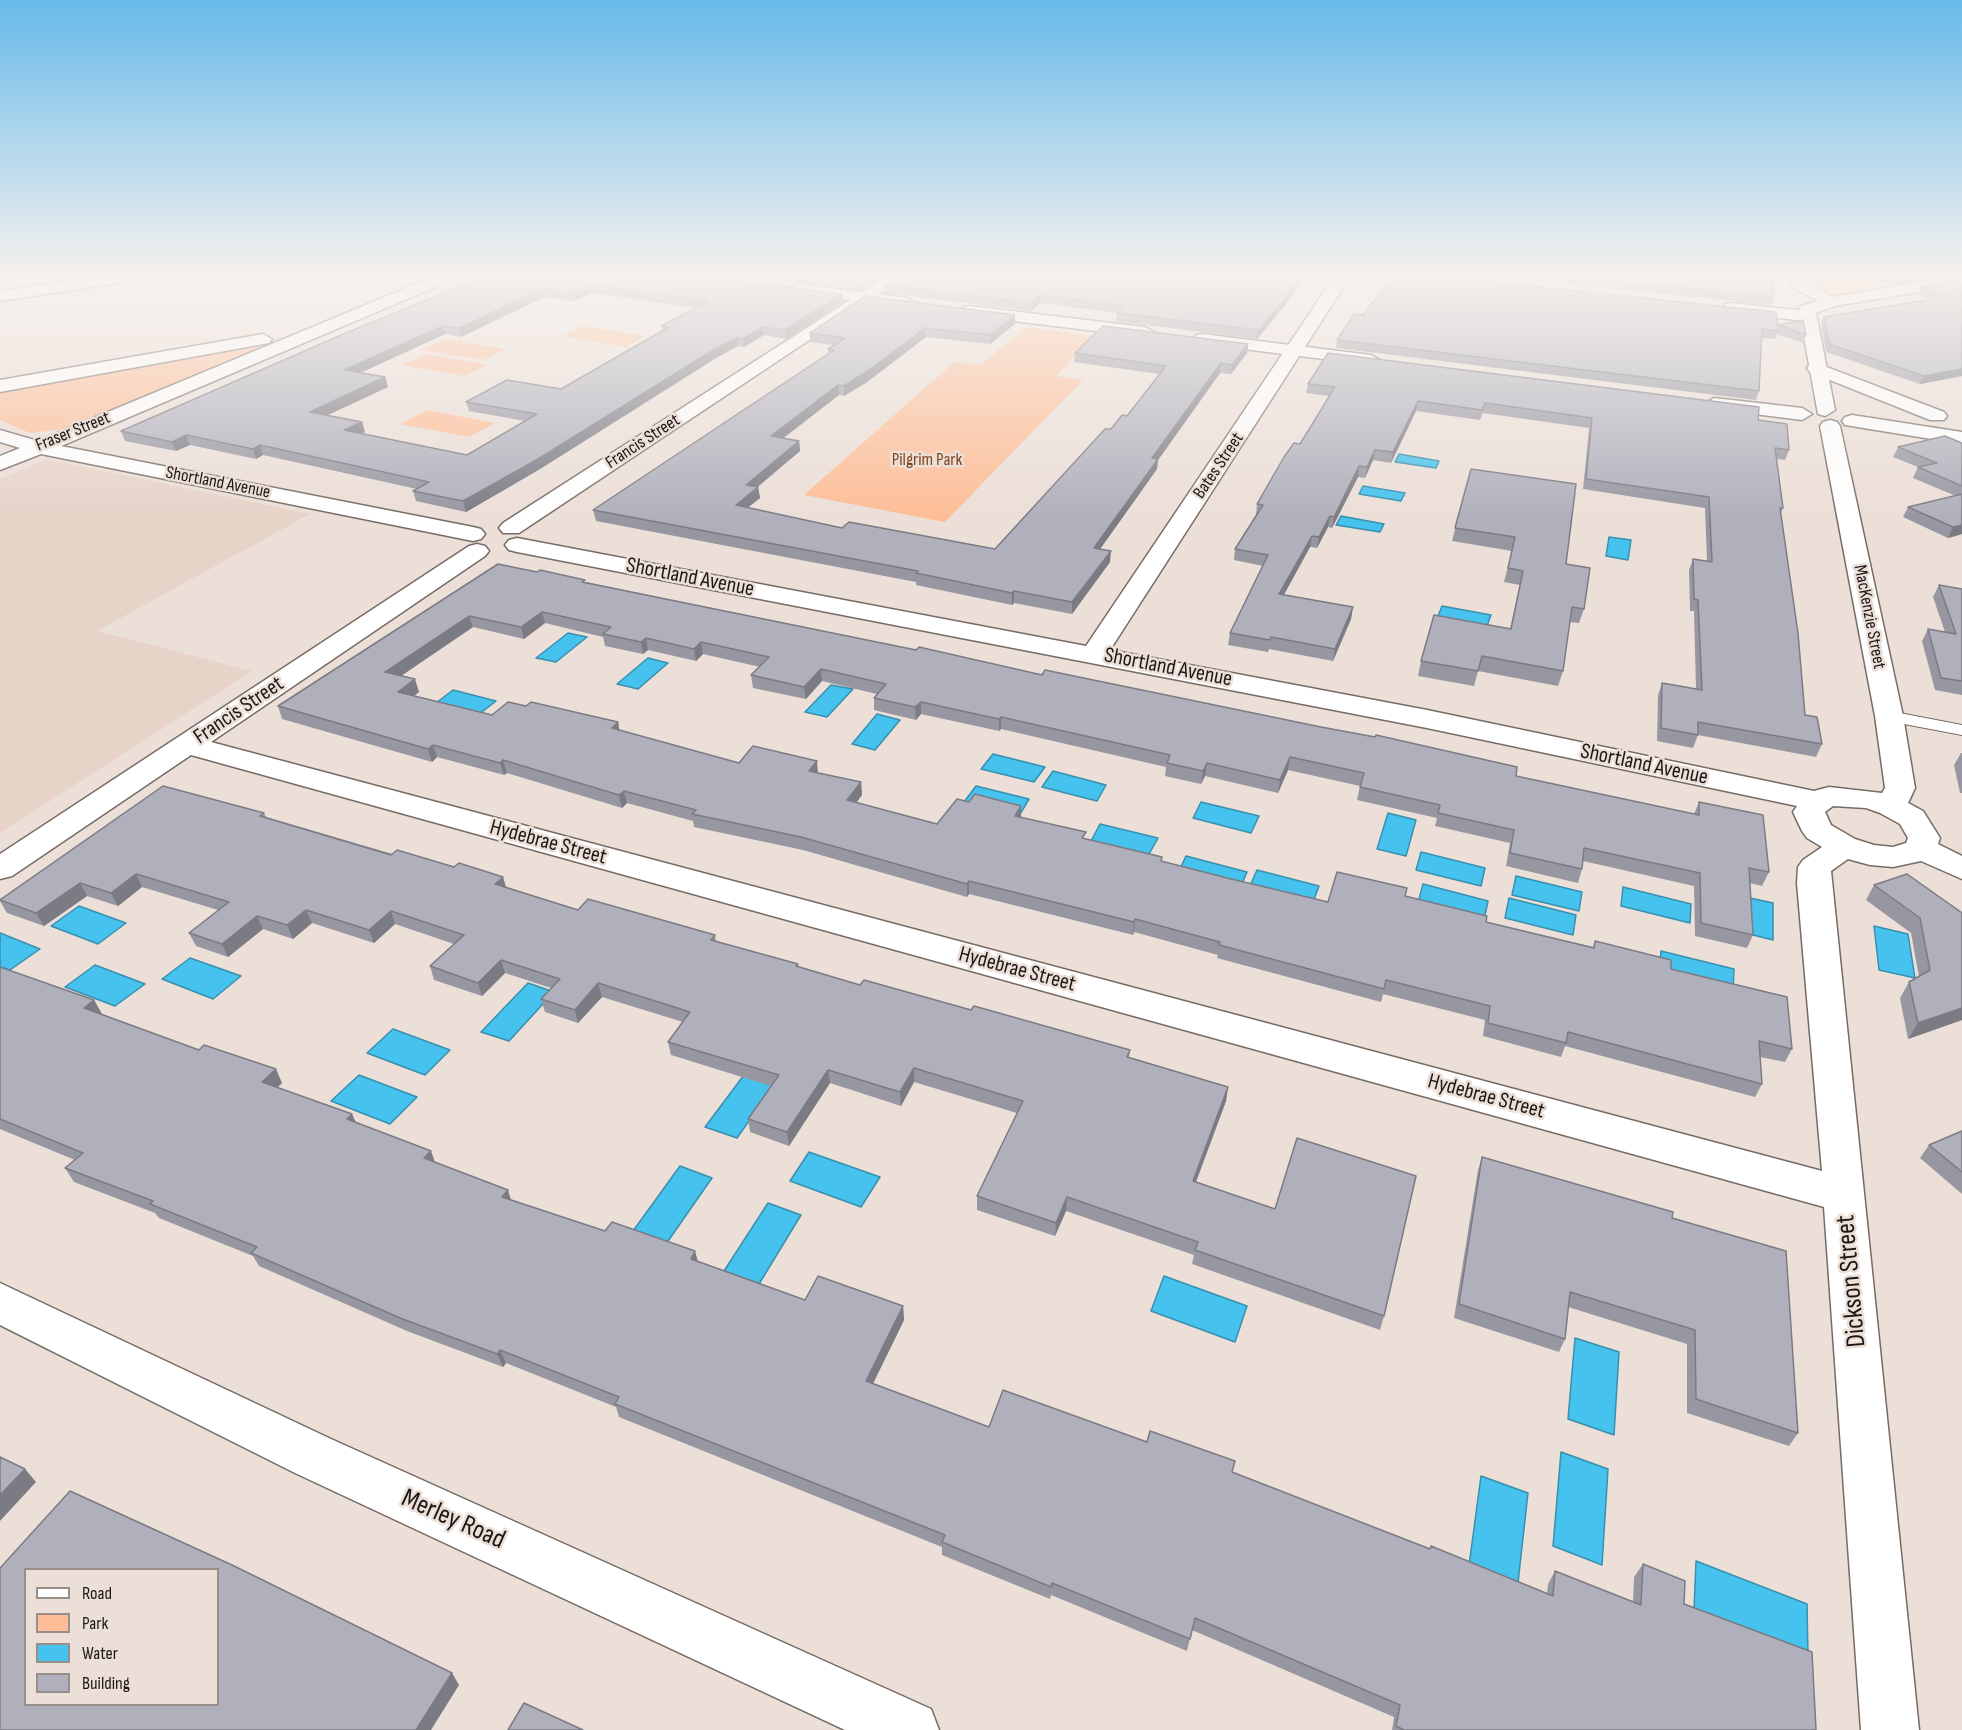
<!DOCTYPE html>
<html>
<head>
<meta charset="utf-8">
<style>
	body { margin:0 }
	#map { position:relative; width:1962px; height:1730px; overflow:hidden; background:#ecdfd8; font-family:"Sofia Sans Condensed",sans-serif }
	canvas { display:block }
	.legend { position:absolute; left:24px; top:1568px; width:195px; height:138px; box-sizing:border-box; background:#ecdfd8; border:2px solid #998f8a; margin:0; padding:8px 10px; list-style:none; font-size:18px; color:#1c1815 }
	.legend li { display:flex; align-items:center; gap:12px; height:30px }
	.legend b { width:30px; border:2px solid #998f8a }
</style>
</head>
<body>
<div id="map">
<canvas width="1962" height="1730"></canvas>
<ul class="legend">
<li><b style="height:8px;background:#fff"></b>Road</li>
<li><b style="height:16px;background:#fdbd96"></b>Park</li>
<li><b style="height:16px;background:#45c2ee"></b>Water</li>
<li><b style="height:16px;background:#b0b0bc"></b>Building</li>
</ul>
</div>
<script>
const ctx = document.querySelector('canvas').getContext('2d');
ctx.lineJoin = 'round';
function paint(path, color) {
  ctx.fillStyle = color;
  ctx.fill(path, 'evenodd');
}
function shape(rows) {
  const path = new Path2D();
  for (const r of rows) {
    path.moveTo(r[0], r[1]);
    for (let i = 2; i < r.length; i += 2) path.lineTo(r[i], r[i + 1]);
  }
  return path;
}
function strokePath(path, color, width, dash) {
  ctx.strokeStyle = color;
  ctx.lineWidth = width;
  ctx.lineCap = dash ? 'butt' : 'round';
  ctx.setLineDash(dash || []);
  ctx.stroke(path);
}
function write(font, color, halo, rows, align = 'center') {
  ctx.font = font + ' "Sofia Sans Condensed",sans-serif';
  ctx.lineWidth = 5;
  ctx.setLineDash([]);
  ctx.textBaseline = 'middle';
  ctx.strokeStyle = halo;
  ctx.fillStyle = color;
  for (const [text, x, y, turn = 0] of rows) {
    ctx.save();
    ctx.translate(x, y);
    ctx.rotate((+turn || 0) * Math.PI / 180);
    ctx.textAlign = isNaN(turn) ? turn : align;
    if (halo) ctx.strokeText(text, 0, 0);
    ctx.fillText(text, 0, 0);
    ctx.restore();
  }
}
const built = shape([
	[47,459,310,514,97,631,252,671,0,833,0,479]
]);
const green = shape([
	[1815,277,1853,277,1889,288,1837,297,1816,286],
	[583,326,645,336,626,347,563,336],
	[1027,327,1094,336,1056,376,1083,380,945,522,804,495,954,362,980,365],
	[445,339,506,349,483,360,421,350],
	[258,344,262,348,71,428,30,433,0,420,0,388],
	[426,354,488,365,464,376,401,365],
	[427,410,495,423,469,437,400,424]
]);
const water = shape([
	[1399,454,1439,461,1436,468,1395,462,1399,454],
	[1363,486,1405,493,1401,501,1359,494,1363,486],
	[1341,516,1384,524,1380,532,1336,525,1341,516],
	[1609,537,1631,540,1628,560,1606,556,1609,537],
	[1442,606,1491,615,1487,626,1438,616,1442,606],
	[568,633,587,637,556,662,536,658,568,633],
	[648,658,668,663,638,689,617,684,648,658],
	[831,685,853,689,827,717,805,712,831,685],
	[453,690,496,701,478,715,436,703,453,690],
	[877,714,900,720,875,750,852,744,877,714],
	[993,754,1045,767,1034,782,981,769,993,754],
	[1053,771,1106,785,1097,801,1042,787,1053,771],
	[976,786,1029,799,1019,816,964,802,976,786],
	[1201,802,1259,816,1251,833,1193,818,1201,802],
	[1388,813,1416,820,1406,856,1377,849,1388,813],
	[1100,824,1158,838,1148,856,1091,841,1100,824],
	[1421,852,1485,868,1481,886,1416,870,1421,852],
	[1186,856,1247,872,1239,891,1177,875,1186,856],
	[1257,870,1319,886,1312,905,1249,888,1257,870],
	[1516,876,1582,892,1579,911,1512,895,1516,876],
	[1423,884,1488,901,1484,920,1418,903,1423,884],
	[1623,887,1691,904,1690,923,1621,906,1623,887],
	[1509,898,1576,915,1573,935,1505,918,1509,898],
	[1750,898,1773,903,1773,940,1749,934,1750,898],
	[79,906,126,923,98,944,51,926,79,906],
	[1874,926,1908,934,1915,978,1879,970,1874,926],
	[0,933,40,949,10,970,0,967,0,933],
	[1661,951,1734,969,1733,991,1659,972,1661,951],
	[190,958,241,976,213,999,162,979,190,958],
	[95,965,145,984,115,1006,65,987,95,965],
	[528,983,554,992,509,1041,481,1032,528,983],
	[393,1029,450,1050,425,1075,367,1053,393,1029],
	[747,1071,777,1081,737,1138,705,1127,747,1071],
	[359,1075,417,1097,390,1124,331,1101,359,1075],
	[809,1152,880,1177,861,1207,790,1181,809,1152],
	[680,1166,712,1178,666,1244,633,1231,680,1166],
	[768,1203,801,1215,759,1284,724,1271,768,1203],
	[1164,1276,1247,1306,1235,1342,1151,1311,1164,1276],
	[1575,1338,1619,1352,1614,1435,1568,1419,1575,1338],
	[1561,1452,1608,1469,1602,1565,1553,1546,1561,1452],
	[1481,1476,1528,1493,1517,1592,1468,1573,1481,1476],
	[1696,1561,1807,1604,1808,1655,1694,1610,1696,1561]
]);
const lane = shape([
	[1889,711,1962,725,1962,735,1883,720,1881,716,1889,711]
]);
const street = shape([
	[95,277,132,277,124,282,0,301,0,291,95,277],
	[433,277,454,277,452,280,61,446,473,527,481,529,485,534,481,539,473,541,41,454,0,470,0,456,20,448,0,442,0,430,38,441,433,277],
	[886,277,904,277,519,533,503,533,499,528,503,523,886,277],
	[1334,277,1350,277,1110,650,1427,710,1814,791,1829,787,1882,793,1885,788,1875,716,1820,426,1823,422,1830,420,1837,422,1840,426,1903,716,1915,788,1908,803,1923,811,1940,838,1938,844,1962,856,1962,879,1921,861,1893,867,1870,865,1848,859,1831,871,1919,1730,1861,1730,1824,1207,191,755,12,876,0,879,0,854,469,546,477,544,485,546,489,551,485,556,211,742,1822,1171,1797,883,1798,867,1803,860,1822,847,1807,838,1802,831,1793,812,1797,806,1427,728,517,552,509,550,505,545,509,540,517,538,1086,646,1334,277],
	[1833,806,1866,808,1880,813,1900,824,1908,838,1906,843,1893,847,1874,845,1855,839,1831,825,1825,812,1833,806],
	[1789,277,1805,277,1806,282,1840,302,1838,305,1826,305,1793,288,1789,277],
	[1731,303,1806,311,1814,316,1806,321,1725,312,1723,308,1725,304,1731,303],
	[263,334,272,339,269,343,0,392,0,380,263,334],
	[1816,363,1944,412,1947,416,1944,420,1930,420,1810,372,1807,368,1810,364,1816,363],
	[0,1283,331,1439,931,1709,939,1730,845,1730,295,1473,0,1325,0,1283]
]);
const secondary = shape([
	[1953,277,1962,277,1962,285,1835,306,1816,313,1835,410,1825,416,1818,414,1799,310,1801,306,1832,297,1953,277],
	[797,284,907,298,915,303,907,308,791,292,789,289,797,284],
	[970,306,1145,327,1154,332,1145,337,964,315,962,311,964,307,970,306],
	[1202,334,1371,355,1380,360,1371,365,1196,343,1193,339,1196,335,1202,334],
	[1714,398,1802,408,1812,414,1802,420,1707,408,1704,404,1714,398],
	[1852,415,1962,432,1962,444,1845,425,1842,421,1845,417,1852,415]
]);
const wall = shape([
	[483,277,842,294,843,302,786,339,764,335,744,347,738,346,716,358,540,469,466,512,416,501,413,491,417,489,263,455,256,459,190,445,176,451,125,441,121,431],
	[591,293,696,308,662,326,663,331,561,389,466,402,469,411,525,421,467,455,360,434,365,432,327,415,388,387,385,377,360,373,445,334,461,337,544,297,574,301],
	[753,277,882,277,861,290],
	[1502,277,1772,277,1774,297,1772,305],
	[1862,277,1948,277,1889,285],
	[1962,280,1962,376,1920,384,1826,352,1821,324,1824,317,1932,299,1918,295,1921,287],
	[884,285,1290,299,1257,339,1116,321,1117,313,1040,303,1031,311,884,293],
	[1015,315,1015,324,990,344,926,337,867,382,844,396,839,395,782,438,799,441,800,451,758,487,760,498,747,508,842,528,995,549,1111,429,1127,416,1159,374,1074,362,1075,353,1248,344,1247,353,1231,374,1220,373,1158,460,1157,469,1100,549,1110,562,1072,614,1014,603,1012,605,916,585,916,582,596,521,593,510,828,354,828,349,833,345,810,342,810,333],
	[1363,315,1778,325,1806,335,1803,343,1777,334,1776,339,1762,338,1759,391,1756,400,1336,348,1337,340],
	[1308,384,1758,420,1789,450,1785,460,1777,459,1783,508,1781,513,1805,715,1822,744,1816,757,1698,735,1693,748,1657,741,1658,695,1662,683,1696,689,1694,611,1690,611,1689,570,1693,559,1707,561,1705,508,1583,489,1589,428,1483,413,1480,420,1416,411,1391,463,1373,460,1365,478,1358,477,1332,528,1328,527,1317,548,1310,547,1284,595,1353,607,1351,619,1333,661,1269,649,1268,652,1228,645,1230,633,1263,566,1234,560,1235,549,1257,515,1256,515,1257,504,1300,444,1329,396,1306,393],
	[1962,443,1962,534,1948,538,1903,517,1908,507,1956,496,1913,478,1918,467,1893,457,1898,447],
	[1471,469,1566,564,1584,609,1579,623,1570,622,1563,671,1558,686,1478,671,1474,686,1418,676,1421,661,1510,629,1520,585,1504,582,1512,551,1452,541],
	[498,564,916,650,1042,675,1694,814,1699,802,1769,872,1762,886,1750,883,1753,935,1747,948,1695,936,1694,886,1583,861,1582,869,1578,883,1506,866,1510,843,1435,826,1437,818,1357,800,1360,786,1288,770,1278,793,1205,776,1201,784,1165,776,1166,767,1001,729,999,731,921,714,916,720,874,710,874,698,877,694,822,681,806,699,753,688,751,675,760,667,703,654,696,661,648,650,643,654,605,646,603,637,545,623,524,639,473,627,401,676,419,692,414,696,492,715,526,706,618,722,619,730,739,763,818,773,861,782,862,795,856,803,937,824,1021,817,1085,839,1162,861,1227,878,1328,902,1405,896,1486,922,1593,947,1595,941,1671,969,1792,1049,1785,1062,1760,1057,1762,1084,1755,1097,1565,1046,1561,1057,1483,1036,1485,1020,1383,994,1381,1002,1217,958,1218,955,1134,932,1133,935,969,894,967,897,803,850,694,827,693,821,627,803,622,808,507,773,504,775,437,757,432,762,282,719,278,706],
	[1939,585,1962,589,1962,695,1935,690,1922,641,1928,629,1945,632,1933,597],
	[1961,753,1962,753,1962,793,1960,793,1954,765],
	[264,813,266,817,506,887,578,910,715,935,716,941,798,964,799,967,860,985,971,1010,1130,1050,1129,1057,1228,1087,1226,1101,1196,1182,1384,1316,1380,1330,1192,1264,1194,1255,1066,1211,1055,1236,977,1210,977,1196,1017,1113,914,1082,901,1106,830,1083,789,1146,750,1132,748,1119,771,1086,671,1055,668,1042,683,1022,602,997,578,1023,545,1012,541,999,551,988,505,973,482,996,434,980,430,966,454,944,395,924,374,943,312,923,293,939,263,929,228,957,196,946,189,933,218,910,142,887,118,906,87,896,44,926,7,913,0,901,0,899],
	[1874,885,1962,913,1962,1020,1908,1039,1900,998,1909,982,1919,977,1911,933,1866,900],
	[0,967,94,1000,102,1014,282,1083,277,1088,352,1114,355,1121,511,1200,605,1231,695,1251,698,1261,805,1300,903,1306,904,1320,873,1383,989,1427,1232,1472,1430,1549,1431,1546,1547,1594,1548,1584,1555,1571,1633,1602,1634,1577,1643,1564,1816,1730,1392,1730,1394,1717,1192,1630,1187,1651,1051,1595,1050,1599,942,1555,942,1547,619,1417,616,1407,506,1363,503,1367,407,1331,259,1266,253,1256,159,1218,155,1213,74,1182,65,1168,75,1160,0,1129],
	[1962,1131,1962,1194,1920,1158,1929,1145],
	[1482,1157,1672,1218,1798,1433,1789,1446,1687,1413,1687,1344,1568,1307,1565,1339,1559,1352,1454,1318,1478,1170]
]);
const shadedWall = shape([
	[869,277,882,277,861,290,861,282],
	[1301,277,1306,277,1290,299,1257,339,1259,330],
	[1899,277,1948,277,1889,285,1892,278],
	[590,285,591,293,574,301,572,293],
	[542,289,544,297,461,337,459,328],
	[842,294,843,302,786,339,785,330],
	[1040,295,1040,303,1031,311,1031,303],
	[1015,315,1015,324,990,344,990,335],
	[443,326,445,334,347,379,344,370],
	[763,327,764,335,744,347,743,339],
	[925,328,926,337,867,382,844,396,844,386],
	[737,338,738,346,716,358,540,469,466,512,463,501,715,349],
	[1248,344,1247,353,1231,374,1232,365],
	[1221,363,1220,373,1158,460,1157,469,1093,559,1094,548,1152,458],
	[1962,369,1962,376,1920,384,1924,376],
	[385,377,388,387,313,422,310,412],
	[838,385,839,395,772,447,771,436],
	[1418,401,1416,411,1391,463,1393,452],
	[362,422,365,432,347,440,344,430],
	[186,435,190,445,176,451,172,442],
	[799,441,800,451,747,495,746,485],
	[260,445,263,455,256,459,253,449],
	[1375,450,1373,460,1365,478,1367,467],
	[1359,466,1358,477,1332,528,1334,517],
	[758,487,760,498,737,516,736,505],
	[1330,516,1328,527,1317,548,1319,537],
	[1962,525,1962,534,1948,538,1953,527],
	[1312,536,1310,547,1278,605,1279,594],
	[1111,551,1110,562,1072,614,1072,602],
	[1014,591,1014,603,1012,605,1012,593],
	[1353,607,1351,619,1333,661,1335,649],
	[542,612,545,623,524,639,521,627],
	[469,616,473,627,389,684,385,672],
	[646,638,648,650,643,654,641,642],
	[701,642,703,654,696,661,694,649],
	[821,669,822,681,806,699,804,687],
	[415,679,419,692,402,704,398,692],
	[921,702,921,714,916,720,915,707],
	[1001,717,1001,729,999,731,999,719],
	[618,722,620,735,612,728],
	[433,745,437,757,432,762,428,749],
	[1290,757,1288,770,1278,793,1280,780],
	[503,760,507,773,504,775,500,763],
	[817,761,818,773,809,771],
	[1207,763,1205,776,1201,784,1203,771],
	[861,782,862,795,848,813,847,800],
	[624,791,627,803,622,808,619,795],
	[1021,806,1021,819,1015,816],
	[136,874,142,887,118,906,111,893],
	[503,877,507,890,495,884],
	[969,881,969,894,967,897,967,884],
	[80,883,87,896,44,926,36,913],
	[306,910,312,923,293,939,287,925],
	[391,911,395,924,374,943,369,930],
	[257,916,263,929,228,957,222,944],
	[1135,919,1134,932,1133,935,1134,922],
	[501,960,505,973,482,996,478,983],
	[598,983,602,997,578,1023,575,1010],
	[94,1000,102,1014,84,1008],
	[1962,1008,1962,1020,1908,1039,1918,1023],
	[914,1068,914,1082,901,1106,900,1092],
	[276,1069,282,1083,268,1096,262,1082],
	[828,1070,830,1083,789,1146,787,1132],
	[1228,1087,1226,1101,1191,1195,1193,1181],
	[352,1114,358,1128,347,1119],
	[431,1151,436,1165,424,1158],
	[508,1190,512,1203,502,1197],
	[1067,1197,1066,1211,1055,1236,1056,1223],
	[695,1251,698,1265,691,1259],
	[903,1306,904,1320,868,1394,866,1381],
	[500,1350,506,1363,503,1367,497,1354],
	[25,1469,36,1482,0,1521,0,1495],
	[452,1673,459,1685,431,1730,416,1730]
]);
const building = shape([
	[483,277,703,277,842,294,785,330,763,327,743,339,737,338,715,349,538,459,463,501,413,491,429,482,260,445,253,449,186,435,172,442,121,431,346,333,483,277],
	[590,285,708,301,662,326,669,327,561,389,507,380,466,402,537,414,467,455,344,430,362,422,310,412,385,377,344,370,443,326,459,328,542,289,572,293,590,285],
	[818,277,869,277,861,282,818,277],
	[896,277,1301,277,1291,291,1259,330,1117,313,1125,306,1040,295,1031,303,884,285,896,277],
	[1392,277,1442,277,1776,312,1778,325,1803,320,1806,335,1778,325,1778,331,1762,329,1759,391,1337,340,1354,314,1363,315,1392,277],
	[1575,277,1772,277,1774,297,1575,277],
	[1962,280,1962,369,1924,376,1829,344,1824,317,1950,296,1921,287,1962,280],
	[865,296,1015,315,990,335,925,328,866,372,844,386,838,385,771,436,799,441,746,485,758,487,736,505,842,528,849,522,995,549,1105,429,1111,429,1122,415,1127,416,1166,366,1075,353,1103,326,1248,344,1232,365,1221,363,1152,458,1158,459,1094,548,1111,551,1072,602,1014,591,1012,593,916,573,918,571,593,510,834,350,828,349,845,338,810,333,865,296],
	[1328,353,1759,407,1758,420,1787,424,1789,450,1775,448,1783,508,1780,508,1798,633,1805,715,1817,717,1822,744,1698,722,1698,735,1661,728,1662,683,1702,690,1698,600,1694,599,1693,559,1712,562,1709,497,1586,479,1592,418,1485,403,1482,410,1418,401,1393,452,1375,450,1367,467,1359,466,1334,517,1330,516,1319,537,1312,536,1279,594,1353,607,1335,649,1271,637,1270,640,1230,633,1268,555,1235,549,1263,505,1257,504,1284,457,1294,443,1300,444,1335,387,1308,384,1328,353],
	[1945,436,1962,443,1962,486,1918,467,1937,463,1898,447,1945,436],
	[1471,469,1576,484,1566,564,1590,568,1584,609,1572,607,1563,671,1482,656,1478,671,1421,661,1434,615,1511,629,1523,571,1508,568,1515,537,1455,528,1471,469],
	[1962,494,1962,525,1953,527,1908,507,1962,494],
	[498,564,537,572,540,570,585,580,582,582,916,650,919,647,1042,675,1045,670,1321,727,1375,737,1376,735,1517,767,1516,776,1699,815,1699,802,1763,815,1769,872,1749,868,1753,935,1701,923,1700,873,1584,848,1582,869,1510,853,1514,830,1438,813,1440,805,1360,787,1364,773,1290,757,1280,780,1207,763,1203,771,1167,763,1170,755,1001,717,999,719,921,702,915,707,874,698,886,684,821,669,804,687,751,675,769,657,701,642,694,649,646,638,641,642,603,634,611,627,542,612,521,627,469,616,385,672,415,679,398,692,492,715,508,702,526,706,531,702,618,722,612,728,739,763,753,746,817,761,809,771,861,782,847,800,937,824,957,799,969,802,975,794,1021,806,1015,816,1086,832,1082,838,1162,857,1161,861,1227,878,1328,902,1337,872,1407,888,1405,896,1487,916,1486,922,1594,948,1595,941,1671,960,1671,969,1787,997,1792,1049,1759,1041,1762,1084,1568,1032,1566,1043,1488,1023,1490,1006,1386,980,1384,989,1219,945,1220,942,1135,919,1134,922,969,881,967,884,801,837,692,814,696,810,624,791,619,795,503,760,500,763,433,745,428,749,278,706,498,564],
	[1939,585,1962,589,1962,681,1941,678,1928,629,1956,634,1939,585],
	[163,786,264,813,260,816,391,855,397,850,454,867,459,863,503,877,495,884,578,910,588,899,715,935,711,940,798,964,796,966,860,985,864,980,971,1010,974,1006,1130,1050,1127,1057,1228,1087,1193,1181,1275,1209,1297,1138,1416,1176,1384,1316,1195,1250,1198,1242,1067,1197,1056,1223,977,1196,1023,1101,914,1068,900,1092,828,1070,787,1132,748,1119,779,1075,668,1042,690,1012,598,983,575,1010,541,999,560,979,501,960,478,983,430,966,464,935,391,911,369,930,306,910,287,925,257,916,222,944,189,933,229,902,136,874,111,893,80,883,36,913,0,900,163,786],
	[1907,874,1962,913,1962,1008,1918,1023,1909,982,1930,970,1920,918,1874,885,1907,874],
	[0,967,94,1000,84,1008,199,1050,204,1045,276,1069,262,1082,352,1114,347,1119,431,1151,424,1158,508,1190,502,1197,605,1231,612,1222,695,1251,691,1259,805,1300,818,1276,903,1306,866,1381,989,1427,1003,1390,1147,1442,1150,1431,1235,1461,1232,1472,1430,1549,1431,1546,1553,1596,1555,1571,1641,1605,1643,1564,1685,1581,1684,1604,1812,1652,1816,1730,1404,1730,1396,1726,1400,1705,1195,1618,1190,1639,1052,1583,1051,1587,942,1542,945,1535,615,1404,619,1397,500,1350,497,1354,400,1318,251,1253,257,1247,150,1204,153,1201,65,1168,83,1153,0,1119,0,967],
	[1962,1131,1962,1172,1929,1145,1962,1131],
	[1482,1157,1673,1212,1672,1218,1786,1251,1798,1433,1696,1399,1695,1330,1570,1292,1565,1339,1459,1304,1482,1157],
	[0,1457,25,1469,0,1495,0,1457],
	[70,1491,232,1565,452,1673,416,1730,0,1730,0,1568,70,1491],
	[26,1569,218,1569,218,1704,26,1704,26,1569],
	[524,1703,583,1730,508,1730,524,1703]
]);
const farStreetnames = [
	["Fraser Street",73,432,-22],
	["Francis Street",643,442,-33],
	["Bates Street",1219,466,-56],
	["Shortland Avenue",218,483,11],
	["MacKenzie Street",1869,617,79]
];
const farParknames = [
	["Pilgrim Park",927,460]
];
const streetNames = [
	["Shortland Avenue",690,578,11],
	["Shortland Avenue",1168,668,11],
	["Francis Street",239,711,-34],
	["Shortland Avenue",1644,765,12],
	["Hydebrae Street",548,843,15],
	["Hydebrae Street",1017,970,15],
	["Hydebrae Street",1486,1097,15]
];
const nearStreetnames = [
	["Dickson Street",1852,1281,-95],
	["Merley Road",453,1520,24]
];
paint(built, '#e7d3c8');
paint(green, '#fdbd96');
paint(water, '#45c2ee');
strokePath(water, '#398fad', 1.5);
strokePath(lane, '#766b65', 2);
strokePath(street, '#766b65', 3);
strokePath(secondary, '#766b65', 3);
paint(lane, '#fff');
paint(street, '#fff');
paint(secondary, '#fff');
paint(wall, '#9797a2');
paint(shadedWall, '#7b7b84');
paint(building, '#b0b0bc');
strokePath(building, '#7b7b84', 1.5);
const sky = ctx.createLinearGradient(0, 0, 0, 519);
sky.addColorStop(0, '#67baea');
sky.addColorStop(0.53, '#f6f1ed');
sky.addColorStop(1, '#f6f1ed00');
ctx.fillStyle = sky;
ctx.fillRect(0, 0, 1962, 519);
write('18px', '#1c1815', '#ecdfd8', farStreetnames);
write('18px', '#7f4721', '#ecdfd8', farParknames);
write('22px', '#1c1815', '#ecdfd8', streetNames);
write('27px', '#1c1815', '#ecdfd8', nearStreetnames);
</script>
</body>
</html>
